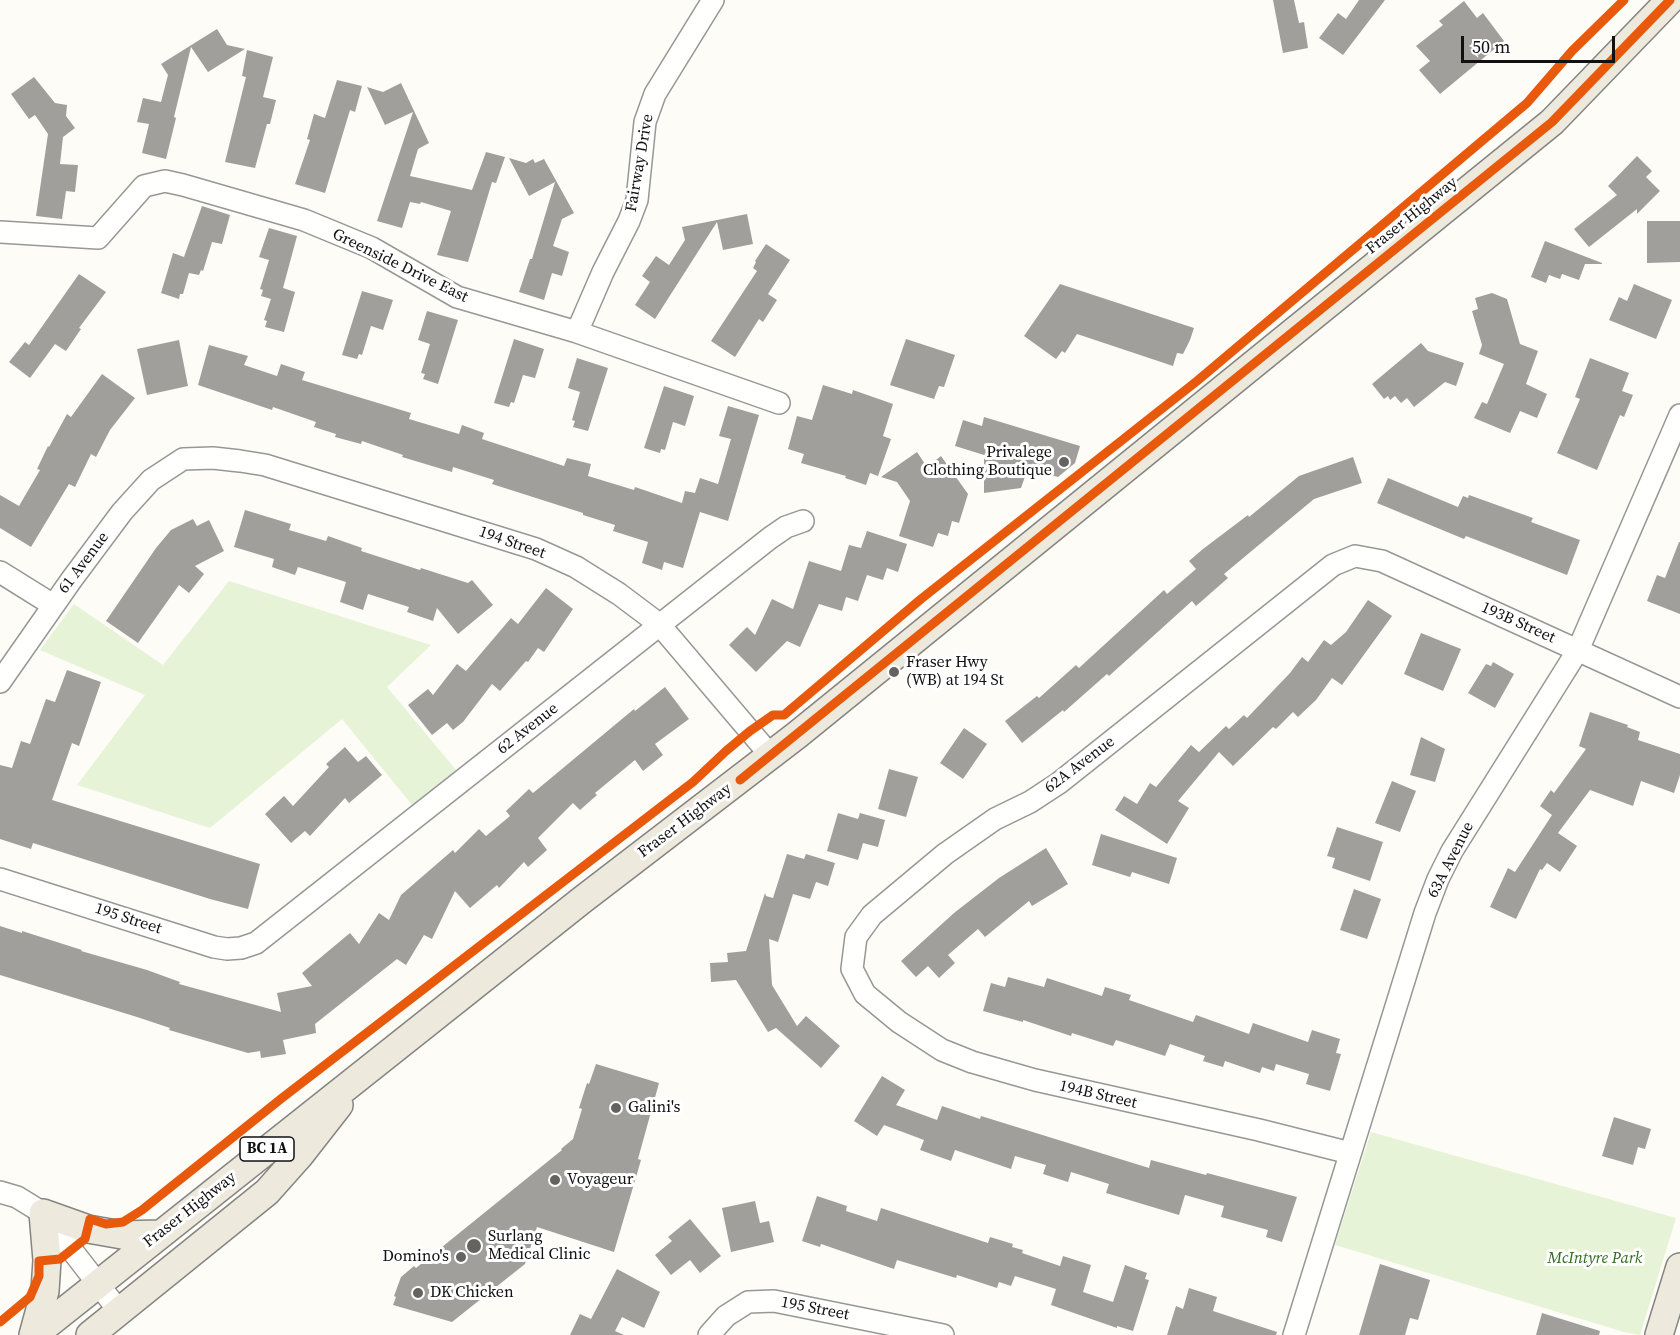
<!DOCTYPE html>
<html>
<head>
<meta charset="utf-8">
<style>
	body { margin:0 }
	#map { position:relative; width:1680px; height:1335px; overflow:hidden; background:#fdfcf7; font-family:"Source Serif 4",serif }
	canvas { display:block }
	.scale { position:absolute; left:1461px; top:36px; width:154px; height:27px; box-sizing:border-box; border:3px solid #111; border-top:0; padding-left:8px; font-size:18px; line-height:21px; white-space:nowrap; color:#111; -webkit-text-stroke:4px #fff; paint-order:stroke }
</style>
</head>
<body>
<div id="map">
<canvas width="1680" height="1335"></canvas>
<div class="scale">50 m</div>
</div>
<script>
const ctx = document.querySelector('canvas').getContext('2d');
ctx.lineJoin = 'round';
function paint(path, color) {
  ctx.fillStyle = color;
  ctx.fill(path, 'evenodd');
}
function shape(rows) {
  const path = new Path2D();
  for (const r of rows) {
    path.moveTo(r[0], r[1]);
    for (let i = 2; i < r.length; i += 2) path.lineTo(r[i], r[i + 1]);
  }
  return path;
}
function strokePath(path, color, width, dash) {
  ctx.strokeStyle = color;
  ctx.lineWidth = width;
  ctx.lineCap = dash ? 'butt' : 'round';
  ctx.setLineDash(dash || []);
  ctx.stroke(path);
}
function write(font, color, halo, rows, align = 'center') {
  ctx.font = font + ' "Source Serif 4",serif';
  ctx.lineWidth = 6;
  ctx.setLineDash([]);
  ctx.textBaseline = 'middle';
  ctx.strokeStyle = halo;
  ctx.fillStyle = color;
  for (const [text, x, y, turn = 0] of rows) {
    ctx.save();
    ctx.translate(x, y);
    ctx.rotate((+turn || 0) * Math.PI / 180);
    ctx.textAlign = isNaN(turn) ? turn : align;
    if (halo) ctx.strokeText(text, 0, 0);
    ctx.fillText(text, 0, 0);
    ctx.restore();
  }
}
const green = shape([
	[229,581,431,645,387,687,456,770,412,805,342,719,210,828,77,785,145,695,40,650,74,604,163,665],
	[1371,1132,1676,1218,1640,1335,1624,1332,1335,1245]
]);
const building = shape([
	[1273,0,1294,0,1299,23,1304,22,1308,48,1283,53],
	[1359,0,1385,0,1343,55,1319,38,1338,13,1346,19],
	[1464,1,1477,18,1483,13,1504,41,1440,94,1419,70,1430,61,1416,46,1443,25,1439,21],
	[217,29,227,45,245,49,208,72,191,47,174,117,176,118,166,159,142,153,149,124,137,122,143,98,161,102,168,75,161,64],
	[247,50,273,57,263,97,276,100,270,124,267,124,255,168,225,162,246,77,242,76],
	[34,77,55,103,67,105,66,116,75,128,63,137,60,164,78,165,75,192,66,191,62,219,36,216,48,134,35,115,29,119,11,94],
	[337,80,362,86,355,112,350,110,325,193,295,184,310,140,307,139,314,114,325,118],
	[401,83,429,143,418,149,410,176,472,190,486,152,505,157,496,183,492,182,468,262,437,255,451,211,421,202,420,204,410,202,402,228,377,221,413,112,385,125,367,87,383,92],
	[1637,156,1652,171,1646,177,1660,191,1637,214,1637,209,1589,247,1574,229,1617,195,1608,186],
	[509,158,526,163,533,159,535,163,544,159,574,213,562,219,553,246,569,252,562,276,552,273,544,300,519,292,530,259,532,259,555,182,529,196],
	[202,206,230,215,222,244,212,242,203,271,201,270,199,275,189,273,183,294,180,294,179,299,161,293,173,253,184,257],
	[747,214,753,244,723,250,717,222,655,319,635,305,650,282,642,276,656,256,669,265,685,240,682,227],
	[1647,221,1680,221,1680,262,1647,263],
	[269,228,297,236,283,288,295,292,284,332,265,327,267,321,264,320,271,299,261,296,263,290,260,289,269,260,259,257],
	[1545,241,1602,263,1602,264,1585,264,1579,280,1562,274,1560,279,1549,275,1546,283,1531,277],
	[766,244,790,260,768,294,777,300,763,322,759,319,735,357,711,341,757,271,753,268,756,262,755,261],
	[79,274,106,292,79,328,81,329,66,351,55,344,30,378,9,362,25,342,29,345],
	[1060,284,1194,328,1190,340,1183,354,1177,353,1173,366,1077,334,1065,353,1062,351,1056,359,1024,336],
	[1634,284,1672,300,1656,339,1609,320,1619,297,1627,301],
	[362,291,393,300,383,330,371,326,362,355,359,354,357,359,342,355],
	[1492,293,1507,299,1520,344,1538,351,1526,384,1547,394,1537,418,1520,411,1510,433,1474,418,1482,402,1487,404,1504,364,1479,354,1482,345,1472,311,1478,309,1475,298],
	[427,311,458,320,438,384,423,379,425,374,421,373,430,344,418,340],
	[514,339,544,349,535,378,523,375,514,403,511,402,509,407,494,403],
	[906,339,955,355,944,387,939,386,934,399,890,385],
	[179,340,188,386,147,395,137,349],
	[1421,343,1428,351,1464,363,1456,386,1445,382,1414,407,1407,398,1401,403,1395,396,1390,400,1388,396,1384,399,1372,384],
	[209,345,248,356,244,365,277,376,281,364,305,372,302,380,411,413,409,419,459,434,462,425,484,433,482,439,564,466,567,458,591,464,588,476,634,490,635,487,682,503,685,491,695,493,700,478,718,484,731,439,719,436,728,406,759,415,728,521,700,512,683,568,664,562,662,570,642,563,648,542,613,531,615,525,583,515,583,513,492,484,494,480,453,467,452,472,402,457,403,455,362,441,361,444,335,437,336,434,314,427,316,422,273,407,272,410,198,385],
	[577,358,608,368,588,431,573,427,575,421,572,420,580,392,568,388],
	[1590,358,1629,373,1622,391,1633,395,1624,417,1620,415,1597,470,1557,453,1580,399,1575,397],
	[102,374,135,398,110,430,96,457,91,454,75,487,69,484,31,547,0,528,0,495,19,506,40,470,37,469,48,446,49,447,67,414,71,417],
	[823,385,852,394,853,390,893,404,883,436,891,439,878,476,870,473,866,485,845,478,846,476,801,463,804,454,788,449,797,416,812,420],
	[664,386,694,396,685,426,673,422,665,450,661,449,660,453,644,448],
	[984,417,1080,446,1075,463,1058,477,1028,468,1021,488,984,493,984,455,955,446,963,420,982,426],
	[917,452,927,467,941,456,968,494,959,523,952,521,948,536,938,533,933,547,899,536,910,501,897,482,881,477],
	[1353,457,1362,483,1314,499,1224,574,1228,578,1196,606,1192,601,1109,676,1107,674,1064,712,1063,710,1022,743,1005,721,1037,696,1039,698,1076,665,1079,668,1164,590,1167,594,1196,569,1189,561,1203,549,1248,515,1249,517,1299,476],
	[1388,478,1458,507,1463,496,1468,498,1469,495,1533,518,1531,522,1580,540,1567,575,1466,536,1464,539,1377,503],
	[245,510,291,524,289,530,326,541,328,536,362,548,361,551,420,570,421,568,468,583,472,580,493,605,458,634,437,608,433,621,407,612,409,607,368,594,363,610,340,602,346,582,298,567,295,575,272,567,274,559,234,547],
	[193,519,197,526,209,520,224,551,195,566,204,574,189,593,179,585,138,643,106,621,156,548,171,530],
	[867,531,907,544,898,572,887,568,883,580,867,575,858,601,846,597,842,611,819,604,800,647,787,641,756,672,729,645,747,627,755,635,772,599,793,609,809,561,841,571,849,545,861,548],
	[1679,542,1680,542,1680,614,1647,601,1657,575,1665,578],
	[546,588,573,609,544,652,538,648,528,662,526,661,500,691,492,684,463,722,453,730,447,723,432,735,408,705,428,689,433,695,457,664,466,671,511,618,518,624],
	[1368,600,1392,616,1342,685,1332,678,1316,700,1298,717,1293,712,1276,729,1273,727,1233,766,1219,752,1178,801,1189,808,1167,844,1115,810,1124,796,1137,804,1150,783,1156,787,1191,745,1199,752,1226,726,1229,729,1244,715,1247,718,1290,673,1302,657,1308,662,1324,640,1331,645,1346,632],
	[1421,633,1461,649,1443,691,1404,674],
	[1493,662,1514,674,1495,708,1468,693,1486,664,1491,666],
	[67,670,101,682,79,746,72,743,52,800,260,864,248,909,210,899,33,843,31,849,0,839,0,765,12,768,21,741,30,744,46,699,55,702],
	[665,687,689,719,655,744,663,755,643,771,635,760,595,793,597,795,580,810,573,803,538,838,547,850,528,867,524,862,499,888,497,885,470,908,455,891,432,939,424,935,406,965,397,959,315,1024,316,1033,283,1040,286,1054,261,1058,260,1051,248,1053,169,1030,170,1028,137,1017,0,975,0,926,22,933,22,931,82,950,81,951,147,970,180,982,179,984,281,1012,277,993,312,986,302,973,350,933,359,944,379,913,389,920,401,895,453,850,455,853,479,829,486,836,510,816,506,811,529,789,533,793,634,709,635,711],
	[1590,712,1622,723,1628,725,1627,727,1640,732,1638,740,1680,754,1680,775,1674,793,1641,781,1633,806,1590,790,1558,833,1577,846,1560,872,1547,863,1542,870,1540,869,1516,919,1490,907,1508,868,1515,872,1552,815,1540,806,1551,790,1554,793,1586,749,1579,746],
	[964,728,987,744,963,779,940,763],
	[1421,737,1445,749,1435,782,1410,775],
	[345,747,358,762,366,756,382,775,349,803,345,798,310,836,305,831,291,843,265,814,284,796,293,806,329,767,326,764],
	[889,769,918,777,906,817,878,809],
	[1392,781,1416,791,1400,832,1375,823],
	[838,813,858,819,860,813,885,820,878,847,863,843,858,860,827,851],
	[1337,827,1383,842,1370,881,1332,868,1335,858,1327,856],
	[1101,834,1177,858,1169,884,1132,872,1130,877,1092,865],
	[1046,848,1068,884,1032,906,1029,901,985,937,978,929,948,955,955,963,939,978,928,966,916,977,901,961,954,913,999,878],
	[787,854,804,859,806,854,835,863,828,886,816,882,810,899,793,894,778,942,769,939,772,985,797,1026,806,1016,840,1046,821,1068,776,1028,768,1032,736,980,711,982,710,963,728,962,727,953,746,951,765,893,766,896,773,898],
	[1354,889,1381,899,1367,939,1340,930],
	[1008,977,1044,987,1047,978,1102,996,1105,987,1131,995,1129,1000,1193,1022,1196,1015,1249,1034,1253,1023,1308,1042,1312,1030,1340,1039,1336,1053,1341,1054,1330,1091,1306,1084,1309,1074,1276,1064,1274,1071,1262,1067,1260,1073,1225,1061,1223,1067,1203,1061,1205,1056,1170,1044,1165,1056,1116,1040,1113,1046,1072,1033,1071,1036,1023,1020,1023,1022,983,1011,991,983,1005,987],
	[596,1064,659,1083,638,1159,641,1160,614,1252,537,1227,525,1264,452,1322,393,1305,396,1297,394,1296,401,1277,414,1266,416,1268,562,1150,561,1149,573,1139,582,1109,579,1108,587,1083,589,1084],
	[882,1076,905,1090,896,1105,937,1120,942,1106,980,1119,981,1116,1149,1168,1151,1160,1206,1175,1207,1173,1297,1197,1282,1242,1266,1237,1268,1230,1221,1217,1224,1206,1185,1195,1179,1215,1106,1193,1109,1184,1071,1172,1068,1182,1043,1174,1046,1165,1015,1156,1011,1169,955,1150,951,1161,920,1150,924,1140,884,1125,877,1136,854,1121],
	[1614,1117,1651,1129,1645,1149,1638,1147,1633,1165,1602,1156],
	[817,1196,847,1206,846,1211,877,1221,881,1208,988,1243,990,1237,1013,1244,1012,1247,1023,1250,1022,1253,1060,1266,1063,1256,1091,1265,1083,1292,1113,1302,1125,1265,1147,1273,1145,1279,1149,1280,1133,1331,1117,1326,1117,1328,1051,1305,1056,1289,1015,1276,1011,1286,999,1282,997,1288,957,1275,956,1278,897,1260,894,1269,821,1244,820,1247,802,1241],
	[755,1201,760,1223,769,1221,774,1242,731,1252,722,1208],
	[690,1219,721,1256,700,1273,690,1260,671,1275,655,1255,672,1241,668,1237],
	[1380,1264,1430,1280,1418,1320,1410,1318,1405,1335,1359,1335],
	[617,1269,660,1292,644,1328,622,1317,615,1331,624,1335,570,1335,580,1314,591,1319],
	[1189,1288,1217,1297,1213,1311,1277,1332,1276,1335,1167,1335,1176,1306,1183,1309],
	[1542,1313,1600,1331,1599,1335,1536,1335]
]);
const minor = shape([
	[0,232,98,238,144,186,165,181,183,185,304,220,372,248,457,297,577,332,779,403],
	[577,332,603,272,629,221,637,200,645,122,655,94,713,0],
	[0,572,53,605],
	[0,682,72,579,122,512,151,480,183,459,213,458,240,461,265,465,536,549,576,567,619,594,659,624,771,756],
	[0,879,214,947,227,949,241,948,256,943,770,538,786,527,803,521],
	[1350,1153,1259,1130,1035,1080,972,1062,942,1050,899,1022,865,994,852,969,856,937,872,915,945,854,995,819,1030,802,1059,783,1333,565,1355,556,1382,561,1680,697],
	[0,1192,17,1197,43,1213,119,1311],
	[709,1335,726,1316,748,1302,774,1301,943,1335],
	[1294,1335,1425,913,1438,879,1452,851,1578,650,1680,415]
]);
const major = shape([
	[33,1335,45,1291,47,1260,43,1213,88,1229,122,1235,158,1234],
	[34,1335,582,900,797,735,1552,122,1670,0],
	[90,1335,267,1192,300,1155,339,1105],
	[1659,1335,1680,1267]
]);
const cycleway = shape([
	[740,780,1552,122,1670,0],
	[0,1322,30,1297,39,1276,39,1261,60,1259,85,1239,90,1219,106,1224,123,1222,142,1210,282,1098,693,782,726,751,750,731,773,715,784,715,921,599,1197,381,1527,103,1572,51,1624,0]
]);
const markers = [
	[1064,462,6,"#646362"],
	[894,672,6,"#646362"],
	[616,1108,6,"#646362"],
	[555,1180,6,"#646362"],
	[474,1246,8,"#646362"],
	[461,1257,6,"#646362"],
	[418,1293,6,"#646362"]
];
const shields = [
	[267,1149,54]
];
const shieldNames = [
	["BC 1A",267,1149]
];
const streetNames = [
	["Fairway Drive",640,163,-80],
	["Fraser Highway",1412,216,-39],
	["Greenside Drive East",400,266,26],
	["194 Street",512,543,19],
	["61 Avenue",84,563,-53],
	["193B Street",1518,623,24],
	["62 Avenue",528,729,-38],
	["62A Avenue",1080,765,-37],
	["Fraser Highway",685,821,-37],
	["63A Avenue",1451,860,-63],
	["195 Street",128,919,18],
	["194B Street",1098,1095,13],
	["Fraser Highway",190,1210,-38],
	["195 Street",815,1309,11]
];
const poiNames = [
	["Privalege",1052,453,"right"],
	["Clothing Boutique",1052,471,"right"],
	["Fraser Hwy",906,663],
	["(WB) at 194 St",906,681],
	["Galini's",628,1108],
	["Voyageur",567,1180],
	["Surlang",488,1237],
	["Medical Clinic",488,1255],
	["Domino's",449,1257,"right"],
	["DK Chicken",430,1293]
];
const parkNames = [
	["McIntyre Park",1595,1259]
];
paint(green, '#e7f3d7');
paint(building, '#a19f9c');
strokePath(minor, '#979795', 24);
strokePath(major, '#858482', 30);
strokePath(minor, '#fffffe', 21);
strokePath(major, '#ede9dc', 27);
strokePath(cycleway, '#e8590c', 9);
for (const [x, y, r, color] of markers) {
  const dot = new Path2D();
  dot.arc(x, y, r, 0, 2 * Math.PI);
  ctx.fillStyle = color;
  ctx.fill(dot);
  strokePath(dot, '#fff', 2);
}
for (const [x, y, w] of shields) {
  const box = new Path2D();
  box.roundRect(x - w / 2, y - 12, w, 24, 4.5);
  ctx.fillStyle = '#fff';
  ctx.fill(box);
  strokePath(box, '#111', 1.5);
}
write('bold 15px', '#111', null, shieldNames);
write('16px', '#111', '#fff', streetNames);
write('16px', '#111', '#fff', poiNames, 'left');
write('italic 16px', '#2f6b1f', '#fff', parkNames);
</script>
</body>
</html>
